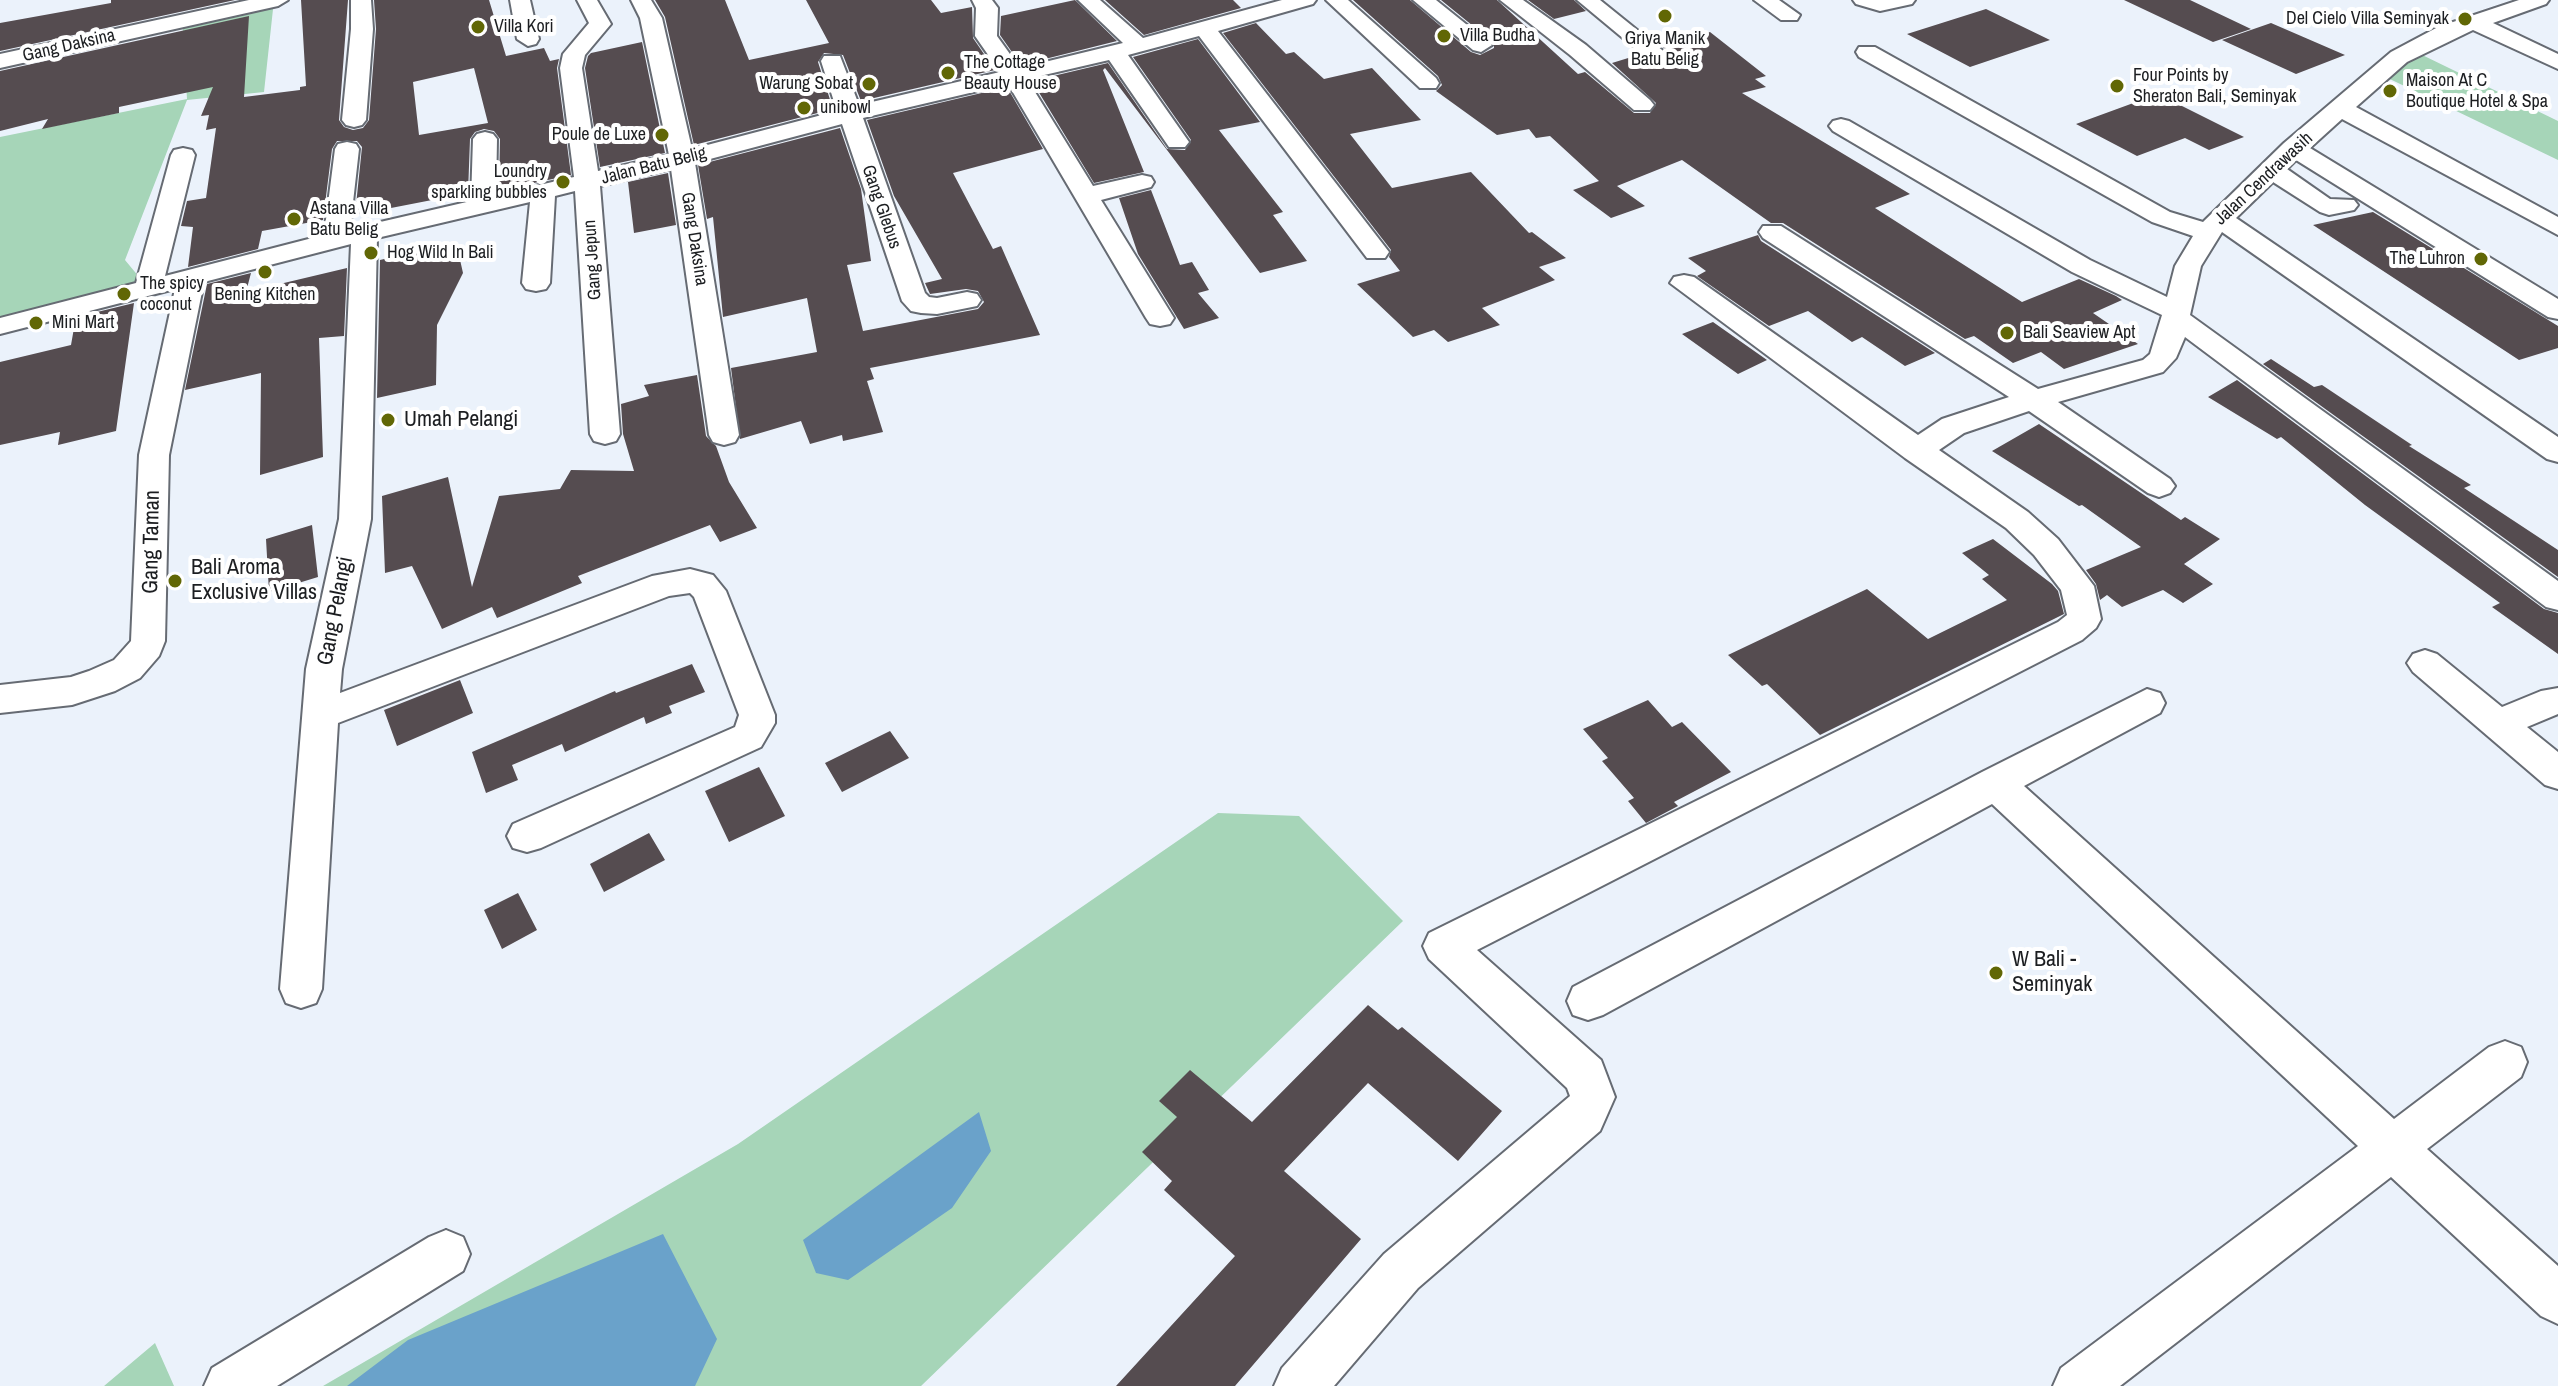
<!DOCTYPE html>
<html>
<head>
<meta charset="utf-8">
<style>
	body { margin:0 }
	canvas { display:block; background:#ebf2fb }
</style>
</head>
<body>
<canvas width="2558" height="1386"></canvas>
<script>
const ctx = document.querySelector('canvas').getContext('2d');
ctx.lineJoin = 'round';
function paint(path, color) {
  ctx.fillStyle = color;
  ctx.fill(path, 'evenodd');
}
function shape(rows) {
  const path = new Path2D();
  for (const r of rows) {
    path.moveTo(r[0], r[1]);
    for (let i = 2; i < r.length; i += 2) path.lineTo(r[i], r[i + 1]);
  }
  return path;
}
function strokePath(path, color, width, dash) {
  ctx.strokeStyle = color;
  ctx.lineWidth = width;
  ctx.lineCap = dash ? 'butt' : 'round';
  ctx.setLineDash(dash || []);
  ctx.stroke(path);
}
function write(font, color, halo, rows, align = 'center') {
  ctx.font = font + ' "Archivo Narrow",sans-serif';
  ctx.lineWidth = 8;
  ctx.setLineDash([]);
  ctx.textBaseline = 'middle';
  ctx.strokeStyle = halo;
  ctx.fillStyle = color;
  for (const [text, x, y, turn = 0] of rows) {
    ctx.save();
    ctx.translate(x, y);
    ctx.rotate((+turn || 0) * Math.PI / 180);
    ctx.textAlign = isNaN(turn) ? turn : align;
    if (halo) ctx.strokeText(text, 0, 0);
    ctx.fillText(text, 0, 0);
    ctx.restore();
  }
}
const green = shape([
	[274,0,264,92,187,100,125,260,149,289,0,320,0,137,187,99,182,16],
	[2414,51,2558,121,2558,160,2369,69],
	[1218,813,1299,816,1403,921,921,1386,323,1386,738,1144],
	[155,1343,174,1386,104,1386]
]);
const water = shape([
	[979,1112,991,1151,952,1208,848,1280,816,1273,803,1240],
	[663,1234,717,1339,695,1386,347,1386,408,1340]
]);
const building = shape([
	[111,0,235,0,0,51,0,23,111,3],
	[301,0,348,0,339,120,344,127,353,130,363,128,369,120,376,29,374,0,489,0,506,56,544,48,550,61,559,59,557,68,571,175,520,186,518,182,499,186,500,139,494,131,484,129,475,132,470,139,468,193,355,215,362,147,357,141,337,141,332,149,323,220,262,231,258,249,188,267,193,227,181,226,187,201,206,198,216,128,206,130,209,115,201,116,213,87,119,107,119,113,42,129,48,119,0,131,0,71,249,16,244,97,300,90,300,87,306,86],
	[474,68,488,123,419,135,413,82],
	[655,0,725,0,749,60,829,43,806,0,931,0,941,13,972,7,973,38,995,70,861,101,843,55,824,53,818,62,833,109,694,145,665,17],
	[1075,0,1117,41,1021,65,1000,35,1001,16],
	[1105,0,1233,0,1241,8,1144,35],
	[1353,0,1410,0,1471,52,1480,55,1494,48,1494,43,1441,0,1497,0,1578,74,1585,72,1634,113,1650,113,1656,103,1612,63,1638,55,1647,62,1658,64,1670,54,1663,47,1710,32,1766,76,1755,79,1766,87,1742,93,1910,194,1875,208,2022,302,2079,279,2116,296,2122,300,2093,313,2138,344,2064,369,2041,352,2013,363,1974,336,1965,339,1783,223,1771,223,1682,160,1617,186,1645,206,1611,218,1573,190,1599,181,1550,136,1536,138,1529,129,1497,135,1436,91,1442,85,1438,76],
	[1528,0,1574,0,1586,11,1554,19],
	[2124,0,2190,0,2251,29,2213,42],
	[1986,9,2050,40,1970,67,1907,34],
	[1256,23,1286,54,1294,52,1324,79,1372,68,1421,120,1350,134,1392,188,1471,172,1529,233,1532,232,1566,258,1539,267,1555,280,1482,308,1500,325,1448,342,1434,330,1413,337,1357,284,1400,271,1389,257,1391,250,1223,33],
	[2271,23,2345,55,2296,74,2222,40],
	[1198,39,1260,122,1219,130,1283,212,1273,215,1307,261,1260,273,1105,68,1103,70,1144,172,1094,183,1032,81,1108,63,1167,149,1185,150,1191,140,1133,57],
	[642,42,665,153,600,167,585,68,588,56,591,53],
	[1007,87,1043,149,953,173,993,249,1001,246,1040,335,870,368,874,379,867,381,883,432,843,441,842,435,810,444,801,421,740,439,731,368,817,352,807,298,723,317,713,217,707,219,698,165,840,128,861,189,871,261,847,265,863,331,978,309,984,302,978,291,966,289,930,294,925,283,942,279,894,196,867,120],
	[2158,94,2244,137,2209,150,2185,138,2137,156,2076,124],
	[668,173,676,225,634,233,628,182],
	[1151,190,1180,265,1192,262,1209,290,1198,293,1219,318,1184,329,1138,254,1119,198],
	[2373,212,2558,326,2558,348,2519,360,2313,225],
	[1758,235,1761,241,1935,353,1905,366,1862,337,1852,342,1808,311,1769,326,1697,276,1706,271,1688,258],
	[456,242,463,273,437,325,436,385,377,398,380,260],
	[347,268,344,336,319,338,323,457,260,475,261,373,185,390,207,284,251,273,246,292],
	[134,303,116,431,58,445,60,432,0,445,0,362,71,345,74,328,93,323,93,313],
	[1713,322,1767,360,1738,374,1682,334],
	[2271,359,2314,387,2322,385,2412,445,2409,446,2471,485,2464,488,2558,550,2558,577,2263,364],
	[697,375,706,436,716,446,729,482,757,528,720,542,710,525,578,576,582,583,497,618,492,607,442,629,412,566,385,573,382,496,448,477,472,587,499,496,560,489,571,470,634,471,623,434,621,404,649,396,644,385],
	[2237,380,2544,609,2558,613,2558,654,2492,607,2500,603,2365,505,2281,437,2277,439,2208,397],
	[2039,424,2181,520,2185,517,2220,539,2184,564,2213,584,2183,603,2163,590,2122,607,2107,595,2100,600,2096,584,2086,570,2141,547,2082,505,2079,506,1992,451],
	[312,525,318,577,269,592,266,539],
	[1993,539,2052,584,2058,591,2064,614,1820,735,1767,684,1762,686,1728,655,1867,589,1928,639,2007,600,1982,579,1989,575,1962,553],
	[692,664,705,692,669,706,672,713,646,724,644,717,565,752,562,744,512,765,518,780,486,793,472,752,615,691,616,693],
	[460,680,473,713,397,746,384,710],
	[1648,700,1672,727,1682,722,1731,772,1674,802,1678,806,1646,823,1628,801,1634,798,1602,761,1608,758,1583,729],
	[890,731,909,758,842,792,825,763],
	[759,767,785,816,729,842,705,791],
	[649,833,665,860,604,892,590,864],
	[518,893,537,930,502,949,484,910],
	[1368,1005,1398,1030,1402,1027,1502,1111,1458,1161,1368,1083,1284,1171,1361,1239,1235,1386,1116,1386,1235,1256,1164,1190,1172,1181,1142,1152,1177,1117,1159,1101,1190,1070,1252,1122]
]);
const minor = shape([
	[249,0,288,0,278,6,0,68,0,54,249,0],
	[351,0,371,0,373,29,366,120,362,125,354,127,346,125,342,120,351,29,351,0],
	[510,0,530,0,539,39,536,44,528,46,517,39,510,0],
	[577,0,597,0,611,24,585,55,582,68,598,171,669,155,640,18,631,0,651,0,662,18,692,149,837,111,821,61,824,56,840,56,859,105,1000,72,975,36,976,8,972,0,992,0,998,8,997,36,1020,68,1123,43,1078,0,1100,0,1143,38,1282,0,1316,0,1313,4,1218,31,1389,252,1385,258,1367,258,1199,36,1128,55,1189,142,1185,147,1169,147,1109,60,1027,79,1093,186,1142,175,1151,177,1154,182,1151,187,1101,200,1174,318,1170,324,1160,326,1150,324,1146,318,1008,84,863,118,925,293,929,297,937,298,967,292,977,294,981,300,977,306,937,314,921,313,911,311,902,301,842,124,695,163,739,435,735,442,724,445,713,442,709,435,671,169,600,186,620,434,616,441,605,444,594,441,590,434,575,191,555,196,550,283,546,289,536,291,526,289,522,283,530,202,377,238,371,519,342,669,340,693,652,576,690,569,713,575,726,591,775,715,775,723,761,747,541,848,527,852,513,848,507,836,513,824,735,727,739,715,694,597,690,593,669,596,338,723,322,989,316,1003,301,1008,286,1003,280,989,306,669,339,519,351,244,204,282,169,455,165,641,159,656,140,678,115,691,72,705,0,713,0,685,71,677,89,671,114,660,131,641,139,455,175,289,0,334,0,318,136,283,171,155,174,150,183,148,192,150,195,155,165,276,324,235,335,149,338,144,347,142,356,144,359,149,350,229,471,201,473,139,477,134,485,132,493,134,497,139,496,195,574,177,560,68,563,54,589,23,577,0],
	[1326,0,1348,0,1436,78,1439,83,1436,88,1420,88,1326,0],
	[1413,0,1436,0,1492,45,1481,52,1473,50,1413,0],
	[1500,0,1523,0,1586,45,1650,100,1654,105,1650,110,1634,110,1570,55,1500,0],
	[1577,0,1600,0,1667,54,1656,61,1648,59,1577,0],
	[1754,0,1779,0,1800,15,1797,20,1781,20,1754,0],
	[1853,0,1915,0,1912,4,1880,11,1856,4,1853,0],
	[2519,0,2549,0,2546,4,2493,23,2558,54,2558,69,2473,30,2407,62,2356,107,2558,217,2558,235,2342,119,2310,148,2558,299,2558,319,2548,317,2296,160,2287,169,2330,199,2354,200,2358,205,2354,210,2329,215,2320,212,2273,182,2236,218,2558,437,2558,462,2547,459,2222,232,2201,266,2190,315,2558,581,2558,610,2546,607,2185,337,2176,358,2163,372,2058,402,2170,479,2175,486,2170,493,2159,497,2148,493,2029,411,1964,433,1939,450,2028,512,2058,539,2094,586,2101,619,2096,628,2082,640,1477,950,1601,1060,1615,1097,1600,1131,1418,1288,1334,1386,1274,1386,1282,1368,1384,1254,1570,1096,1567,1088,1429,959,1423,946,1429,933,2058,622,2067,615,2061,590,2034,555,2006,528,1905,458,1670,283,1674,277,1684,275,1694,277,1918,435,1942,419,2009,397,1763,238,1759,232,1763,226,1781,226,2038,389,2143,360,2150,354,2162,315,2072,272,1833,131,1829,126,1833,121,1841,119,1849,121,2090,260,2167,297,2175,266,2193,236,2152,222,1859,57,1856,52,1859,47,1875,47,2170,212,2203,222,2284,143,2391,52,2438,27,2519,0],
	[2425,650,2437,654,2502,707,2541,691,2558,688,2558,714,2527,727,2558,752,2558,789,2545,785,2413,672,2407,663,2413,654,2425,650],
	[2147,689,2160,693,2165,703,2160,713,2024,786,2394,1119,2489,1047,2505,1041,2521,1047,2527,1062,2521,1077,2427,1149,2558,1266,2558,1324,2541,1316,2391,1177,2120,1386,2053,1386,2061,1368,2358,1146,1992,804,1603,1015,1588,1020,1573,1015,1567,1001,1573,987,1982,772,2147,689],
	[446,1230,463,1237,470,1254,463,1271,277,1386,204,1386,212,1368,429,1237,446,1230]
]);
const markers = [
	[1665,16,8,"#616705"],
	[2465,19,8,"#616705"],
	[478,27,8,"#616705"],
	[1444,36,8,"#616705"],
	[948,73,8,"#616705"],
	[869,84,8,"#616705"],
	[2117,86,8,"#616705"],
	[2390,91,8,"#616705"],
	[804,108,8,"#616705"],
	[662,135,8,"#616705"],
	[563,182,8,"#616705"],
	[294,219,8,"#616705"],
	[371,253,8,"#616705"],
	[2481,259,8,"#616705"],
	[265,272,8,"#616705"],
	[124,294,8,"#616705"],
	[36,323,8,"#616705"],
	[2007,333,8,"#616705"],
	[388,420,8,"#616705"],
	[175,581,8,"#616705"],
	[1996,973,8,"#616705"]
];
const farPoinames = [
	["Del Cielo Villa Seminyak",2449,19,"right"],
	["Villa Kori",494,27],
	["Villa Budha",1460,36],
	["Griya Manik",1665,39,"center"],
	["Batu Belig",1665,60,"center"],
	["The Cottage",964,63],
	["Beauty House",964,84],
	["Four Points by",2133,76],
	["Sheraton Bali, Seminyak",2133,97],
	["Maison At C",2406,81],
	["Boutique Hotel & Spa",2406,102],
	["Warung Sobat",853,84,"right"],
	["unibowl",820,108],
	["Poule de Luxe",646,135,"right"],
	["Loundry",547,172,"right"],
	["sparkling bubbles",547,193,"right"],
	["Astana Villa",310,209],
	["Batu Belig",310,230],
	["Hog Wild In Bali",387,253],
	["The Luhron",2465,259,"right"],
	["The spicy",140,284],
	["coconut",140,305],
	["Bening Kitchen",265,295,"center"],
	["Mini Mart",52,323],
	["Bali Seaview Apt",2023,333]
];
const farStreetnames = [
	["Gang Daksina",69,46,-13],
	["Jalan Batu Belig",654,166,-14],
	["Jalan Cendrawasih",2264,179,-43],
	["Gang Glebus",881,207,71],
	["Gang Daksina",694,239,81],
	["Gang Jepun",593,260,-94]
];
const poiNames = [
	["Umah Pelangi",404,420],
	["Bali Aroma",191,568],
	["Exclusive Villas",191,593],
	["W Bali -",2012,960],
	["Seminyak",2012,985]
];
const streetNames = [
	["Gang Taman",152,542,-89],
	["Gang Pelangi",336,611,-79]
];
paint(green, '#a6d5b8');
paint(water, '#6aa2ca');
paint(building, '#554c50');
strokePath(minor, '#666b73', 4);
paint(minor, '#fff');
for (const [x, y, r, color] of markers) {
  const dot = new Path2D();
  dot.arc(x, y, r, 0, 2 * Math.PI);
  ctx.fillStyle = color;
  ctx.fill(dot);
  strokePath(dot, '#fff', 3);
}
write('18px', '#1c1e21', '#fff', farPoinames, 'left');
write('18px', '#1c1e21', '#fff', farStreetnames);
write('22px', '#1c1e21', '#fff', poiNames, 'left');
write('22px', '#1c1e21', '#fff', streetNames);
</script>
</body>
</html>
